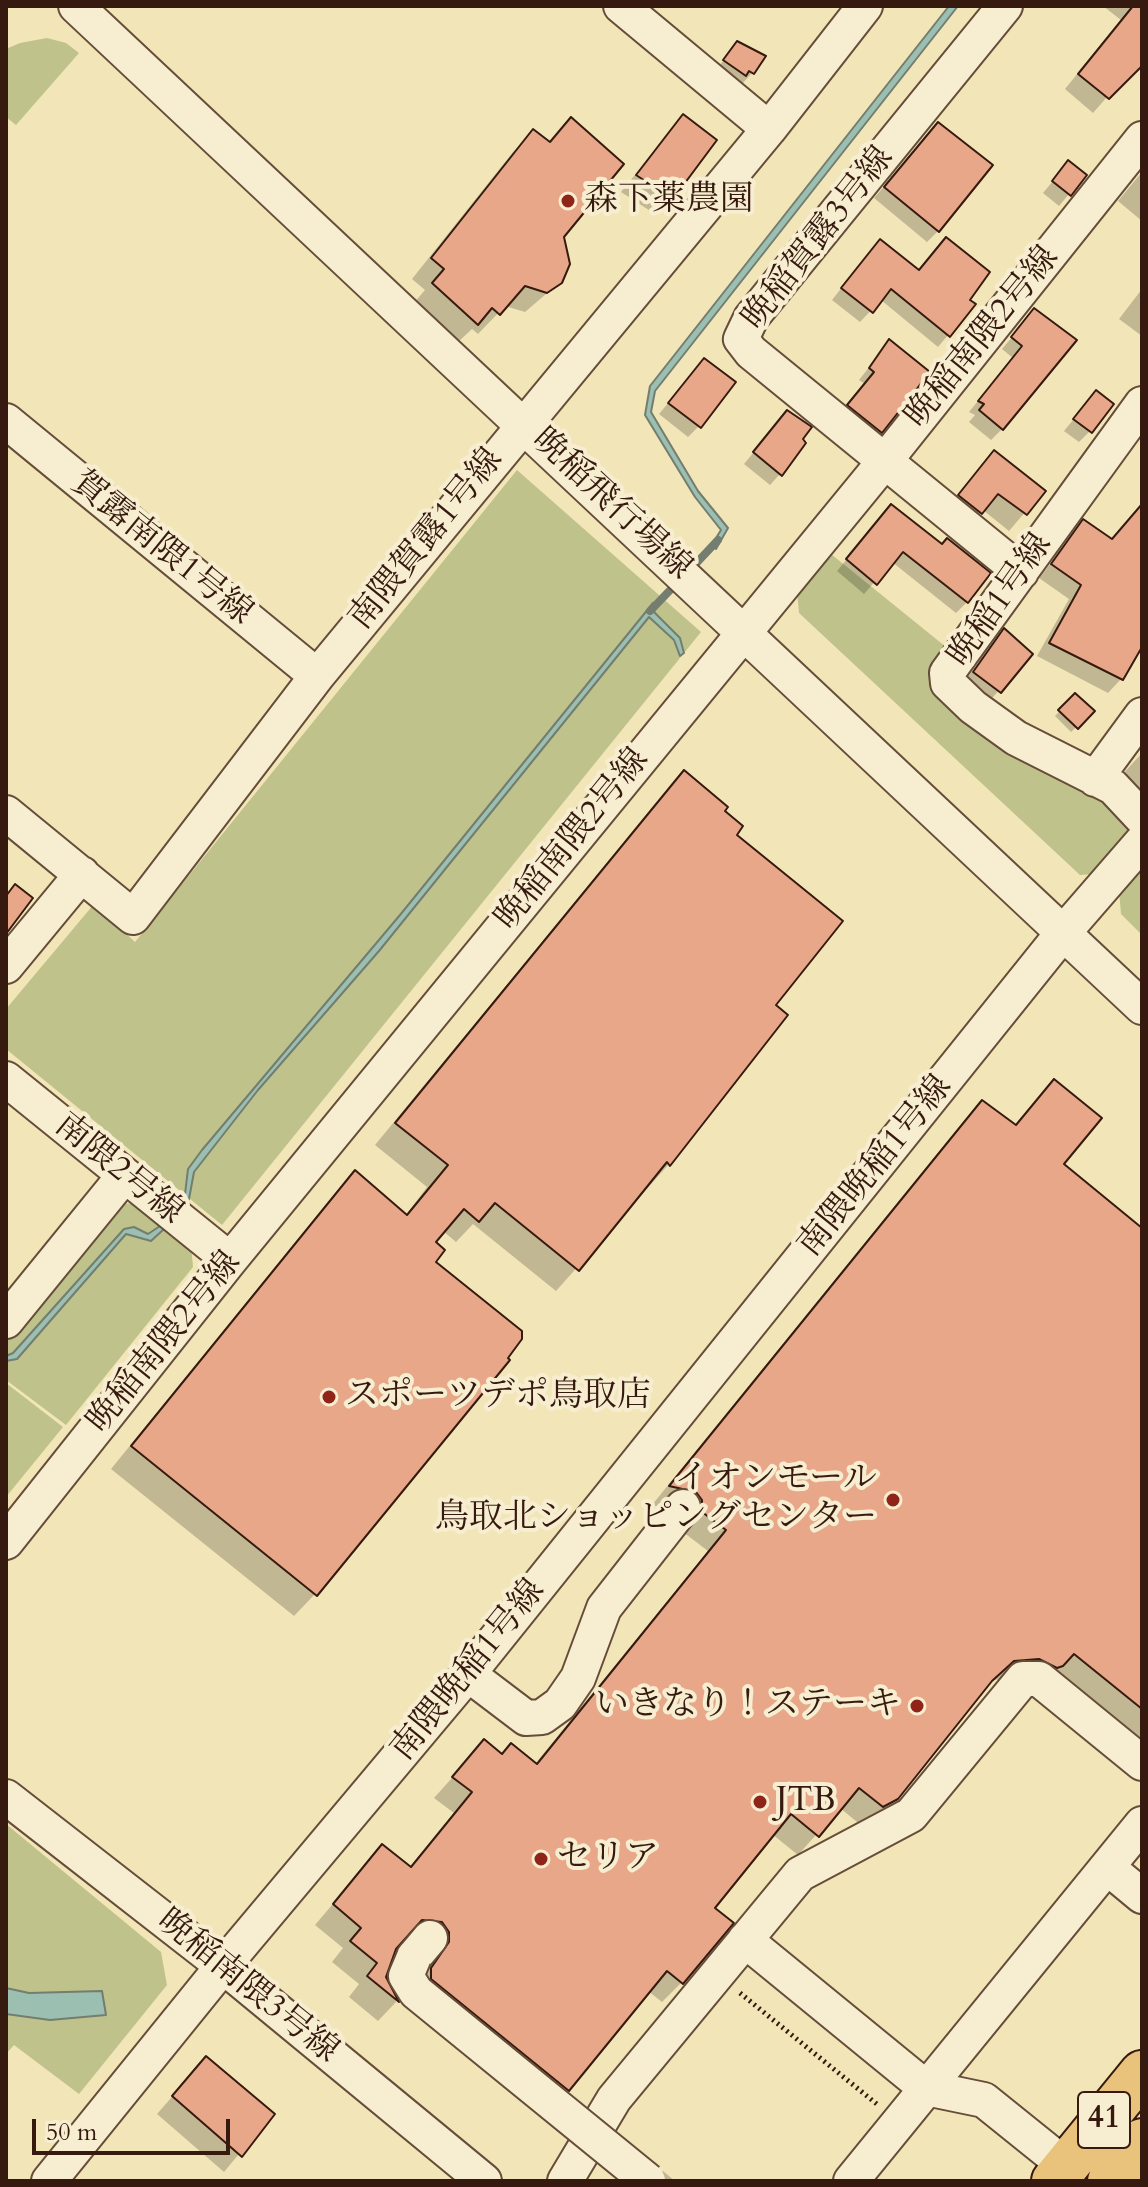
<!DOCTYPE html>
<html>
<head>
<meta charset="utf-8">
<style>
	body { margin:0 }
	#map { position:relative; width:1148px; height:2187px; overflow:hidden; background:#f2e5b8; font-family:Cardo,serif }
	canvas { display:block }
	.frame { position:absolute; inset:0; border:8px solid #361a0f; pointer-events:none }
	.scale { position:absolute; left:32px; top:2119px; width:198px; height:36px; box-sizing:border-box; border:4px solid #361a0f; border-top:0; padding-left:10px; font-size:24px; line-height:28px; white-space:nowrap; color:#361a0f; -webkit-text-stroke:6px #f7eed1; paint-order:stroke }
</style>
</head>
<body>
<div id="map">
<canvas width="1148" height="2187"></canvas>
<div class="frame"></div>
<div class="scale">50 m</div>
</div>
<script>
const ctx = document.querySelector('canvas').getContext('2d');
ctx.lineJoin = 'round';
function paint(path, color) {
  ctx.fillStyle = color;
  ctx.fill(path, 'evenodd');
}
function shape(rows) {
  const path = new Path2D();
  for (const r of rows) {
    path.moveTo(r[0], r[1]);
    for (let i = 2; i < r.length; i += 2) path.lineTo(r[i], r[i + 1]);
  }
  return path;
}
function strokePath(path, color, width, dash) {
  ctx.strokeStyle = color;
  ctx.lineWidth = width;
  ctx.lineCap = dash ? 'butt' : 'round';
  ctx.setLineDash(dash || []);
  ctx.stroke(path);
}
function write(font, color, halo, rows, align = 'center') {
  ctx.font = font + ' Cardo,"Noto Serif JP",serif';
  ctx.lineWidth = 8;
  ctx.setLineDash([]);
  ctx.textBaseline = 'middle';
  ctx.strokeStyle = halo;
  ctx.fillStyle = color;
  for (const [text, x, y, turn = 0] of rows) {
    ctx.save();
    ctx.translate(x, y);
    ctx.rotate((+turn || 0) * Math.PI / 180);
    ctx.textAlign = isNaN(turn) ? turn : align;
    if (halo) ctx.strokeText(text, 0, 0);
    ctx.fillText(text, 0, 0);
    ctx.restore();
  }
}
const green = shape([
	[47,38,66,43,79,53,16,125,6,117,6,49,20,43],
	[517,470,701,632,222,1225,6,1049,6,1009,94,904,135,942],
	[831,554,946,647,935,667,1107,793,1138,827,1094,874,1080,875,799,613,797,591],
	[1142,864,1142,935,1121,914,1119,891],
	[138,1203,191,1245,193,1267,66,1425,6,1380,6,1340,116,1204],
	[6,1383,63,1427,6,1497],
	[6,1824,161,1952,167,1985,79,2094,14,2045,6,2054]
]);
const water = shape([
	[949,6,958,6,655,391,651,412,698,491,728,528,716,549,711,546,721,530,695,497,645,415,650,386,949,6],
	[653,603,657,606,654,612,680,638,684,653,680,656,674,640,649,617,379,951,258,1090,194,1172,189,1199,184,1205,179,1202,185,1194,188,1169,202,1150,400,915,653,603],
	[160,1226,164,1229,151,1241,126,1234,17,1359,6,1361,6,1356,13,1353,124,1229,134,1227,148,1234,160,1226],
	[6,1988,29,1993,102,1991,106,2015,50,2020,6,2014,6,1988]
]);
const shadow = shape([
	[1103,6,1142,6,1142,57,1093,113,1065,89,1121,20],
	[738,43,752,73,742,84,738,81,733,85,714,72],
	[683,116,672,198,655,214,621,192],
	[572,120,560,282,525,312,505,306,478,334,472,329,456,344,413,304,425,290,412,279,513,152,534,132,548,143],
	[928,136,938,231,927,242,874,198],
	[1068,163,1084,176,1059,206,1043,193],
	[1142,172,1142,221,1118,201],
	[869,253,918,272,973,305,938,347,881,300,860,322,832,300],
	[1142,289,1142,336,1119,319],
	[1035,310,1002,429,991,440,969,422,975,415,969,412,1013,358,1002,349],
	[889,342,880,431,869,442,838,416,865,384,859,380],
	[704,360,699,426,688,437,659,414],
	[1096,392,1090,431,1079,442,1064,431],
	[777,424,780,474,770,485,744,464],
	[994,452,1043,491,1009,531,983,510,964,530,943,513],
	[891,506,967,602,956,613,892,562,864,594,837,571],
	[1142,506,1142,651,1139,649,1121,679,1108,693,1037,656,1069,599,1039,578,1084,521,1111,541],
	[1004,631,1030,654,988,703,963,683],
	[1075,695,1093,711,1071,732,1055,716],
	[1142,753,1142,799,1120,777],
	[685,773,722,812,734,835,773,1005,785,1015,669,1164,556,1291,473,1224,456,1242,443,1231,433,1243,433,1262,315,1594,294,1616,111,1469,334,1195,355,1173,405,1216,427,1187,375,1145,663,795],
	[1054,1081,1061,1165,1142,1230,1142,1734,1137,1740,1019,1678,993,1680,876,1818,862,1826,840,1808,798,1855,772,1834,712,1908,682,1982,662,2002,648,1991,548,2109,412,1989,431,1964,430,1952,423,1941,403,1938,394,1948,384,1977,396,2002,378,2021,349,1997,359,1984,332,1962,343,1948,315,1925,382,1846,409,1868,454,1813,434,1798,484,1742,501,1756,535,1764,708,1551,683,1532,676,1511,652,1505,963,1122,982,1103,1014,1126],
	[206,2058,272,2114,224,2172,157,2114],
	[663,2171,675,2181,661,2181,659,2175]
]);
const stream = shape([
	[689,571,718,540],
	[650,611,677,583]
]);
const building = shape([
	[1133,6,1142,6,1142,66,1109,99,1078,74,1133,6],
	[737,41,766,56,754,74,749,71,746,76,723,60,737,41],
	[683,114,717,140,673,199,636,175,683,114],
	[571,117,624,164,564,237,570,264,562,283,547,293,525,286,500,315,492,308,478,325,432,283,444,269,431,258,533,129,550,142,571,117],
	[938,122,993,165,939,232,884,187,938,122],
	[1068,160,1087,175,1071,196,1052,181,1068,160],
	[946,237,990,272,970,300,976,304,950,337,891,289,873,313,841,288,880,239,919,270,946,237],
	[1034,308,1077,340,1003,430,979,410,984,404,978,401,1022,346,1011,337,1034,308],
	[889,339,930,372,882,433,847,405,874,372,869,368,889,339],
	[704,358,736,382,701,428,668,403,704,358],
	[1096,390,1114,404,1092,433,1073,419,1096,390],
	[787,410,812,427,803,439,806,443,782,476,753,452,787,410],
	[994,450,1046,491,1027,515,998,494,982,514,958,495,994,450],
	[891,504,942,544,947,538,991,573,968,603,903,552,877,585,846,559,891,504],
	[1142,504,1142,647,1123,680,1049,643,1081,585,1051,564,1083,519,1112,539,1142,504],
	[1004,628,1033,654,1001,693,973,672,1004,628],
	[1075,693,1095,711,1078,729,1058,710,1075,693],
	[684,770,728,807,725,811,743,826,737,835,843,921,776,1005,788,1015,670,1166,667,1162,579,1271,495,1203,479,1222,464,1209,436,1242,445,1250,436,1262,522,1331,522,1339,508,1358,510,1360,317,1596,131,1446,355,1170,407,1215,448,1165,395,1123,684,770],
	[15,884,33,898,6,934,6,896,15,884],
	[1054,1079,1102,1118,1064,1164,1142,1228,1142,1709,1074,1654,1063,1666,1057,1668,1039,1659,1014,1661,992,1681,898,1799,883,1807,859,1788,819,1837,791,1814,715,1908,734,1923,683,1984,667,1971,569,2091,431,1979,431,1968,449,1942,449,1932,442,1922,422,1920,396,1949,386,1977,399,2002,367,1976,377,1963,350,1941,361,1928,333,1904,382,1844,411,1867,472,1792,452,1777,484,1739,502,1754,511,1743,537,1764,726,1530,702,1512,702,1500,696,1492,669,1486,982,1100,1016,1125,1054,1079],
	[206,2056,275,2114,242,2157,172,2096,206,2056]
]);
const path = shape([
	[740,1993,878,2105]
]);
const minor = shape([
	[76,6,1142,1007],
	[621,6,769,129],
	[1005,6,751,318,741,339,751,352,1021,572],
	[1142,404,947,673,948,683,973,707,1016,738,1113,787,1142,818],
	[6,421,317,676],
	[1095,779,1142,715],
	[6,813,133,917,317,676,769,129,865,6],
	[6,966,82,874],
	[6,1079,230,1260],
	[6,1321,124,1176],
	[6,1542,230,1260,884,462,1142,139],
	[468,1674,526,1718,542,1717,560,1704,578,1678,604,1608,683,1507],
	[6,1797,223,1966,484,2181],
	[1107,1867,1142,1896],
	[745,1940,926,2088,984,2100,1066,2166],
	[414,1957,430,1938],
	[49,2181,223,1966,468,1674,1063,933,1142,842],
	[565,2181,614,2099,800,1874,911,1815,1023,1679,1039,1679,1142,1763],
	[851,2181,1142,1824]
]);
const major = shape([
	[1054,2181,1142,2073],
	[1110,2181,1142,2141]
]);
const minorBridge = shape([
	[414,1957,406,1976,416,1992,648,2181]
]);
const markers = [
	[568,201,8,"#8f2418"],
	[329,1397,8,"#8f2418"],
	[893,1500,8,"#8f2418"],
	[917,1706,8,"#8f2418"],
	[760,1802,8,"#8f2418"],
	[541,1859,8,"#8f2418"]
];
const shields = [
	[1104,2120,52]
];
const shieldNames = [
	["41",1104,2120]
];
const poiNames = [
	["森下薬農園",584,201],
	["スポーツデポ鳥取店",345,1397],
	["イオンモール",877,1480,"right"],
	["鳥取北ショッピングセンター",877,1519,"right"],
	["いきなり！ステーキ",901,1706,"right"],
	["JTB",776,1802],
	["セリア",557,1859]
];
const streetNames = [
	["晩稲賀露3号線",819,239,-52],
	["晩稲南隈2号線",983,338,-51],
	["晩稲飛行場線",611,505,43],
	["南隈賀露1号線",427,540,-51],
	["賀露南隈1号線",161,549,39],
	["晩稲1号線",1001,601,-55],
	["晩稲南隈2号線",573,840,-51],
	["南隈晩稲1号線",876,1167,-51],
	["南隈2号線",118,1170,39],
	["晩稲南隈2号線",165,1343,-51],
	["南隈晩稲1号線",469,1671,-51],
	["晩稲南隈3号線",247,1987,39]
];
paint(green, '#bfc38b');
paint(water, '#9bbfb0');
strokePath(water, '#737d70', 2);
paint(shadow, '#0003');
strokePath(stream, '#737d70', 8);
paint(building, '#e8a789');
strokePath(building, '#361a0f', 2);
strokePath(minor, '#654d39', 38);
strokePath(major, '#361a0f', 48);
strokePath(path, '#361a0f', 5, [2, 4]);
strokePath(minor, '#f7eed1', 34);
strokePath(major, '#e9c27c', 44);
strokePath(minorBridge, '#654d39', 38, []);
strokePath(minorBridge, '#f7eed1', 34);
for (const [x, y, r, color] of markers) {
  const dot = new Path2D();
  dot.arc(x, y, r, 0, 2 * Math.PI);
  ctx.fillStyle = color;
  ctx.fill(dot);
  strokePath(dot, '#f7eed1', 3);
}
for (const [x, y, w] of shields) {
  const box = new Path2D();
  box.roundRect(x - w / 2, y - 28, w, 56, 6);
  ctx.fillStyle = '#f7eed1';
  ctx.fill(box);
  strokePath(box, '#361a0f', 2);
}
write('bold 32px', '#361a0f', null, shieldNames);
write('34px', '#361a0f', '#f7eed1', poiNames, 'left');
write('34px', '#361a0f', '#f7eed1', streetNames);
</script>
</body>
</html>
